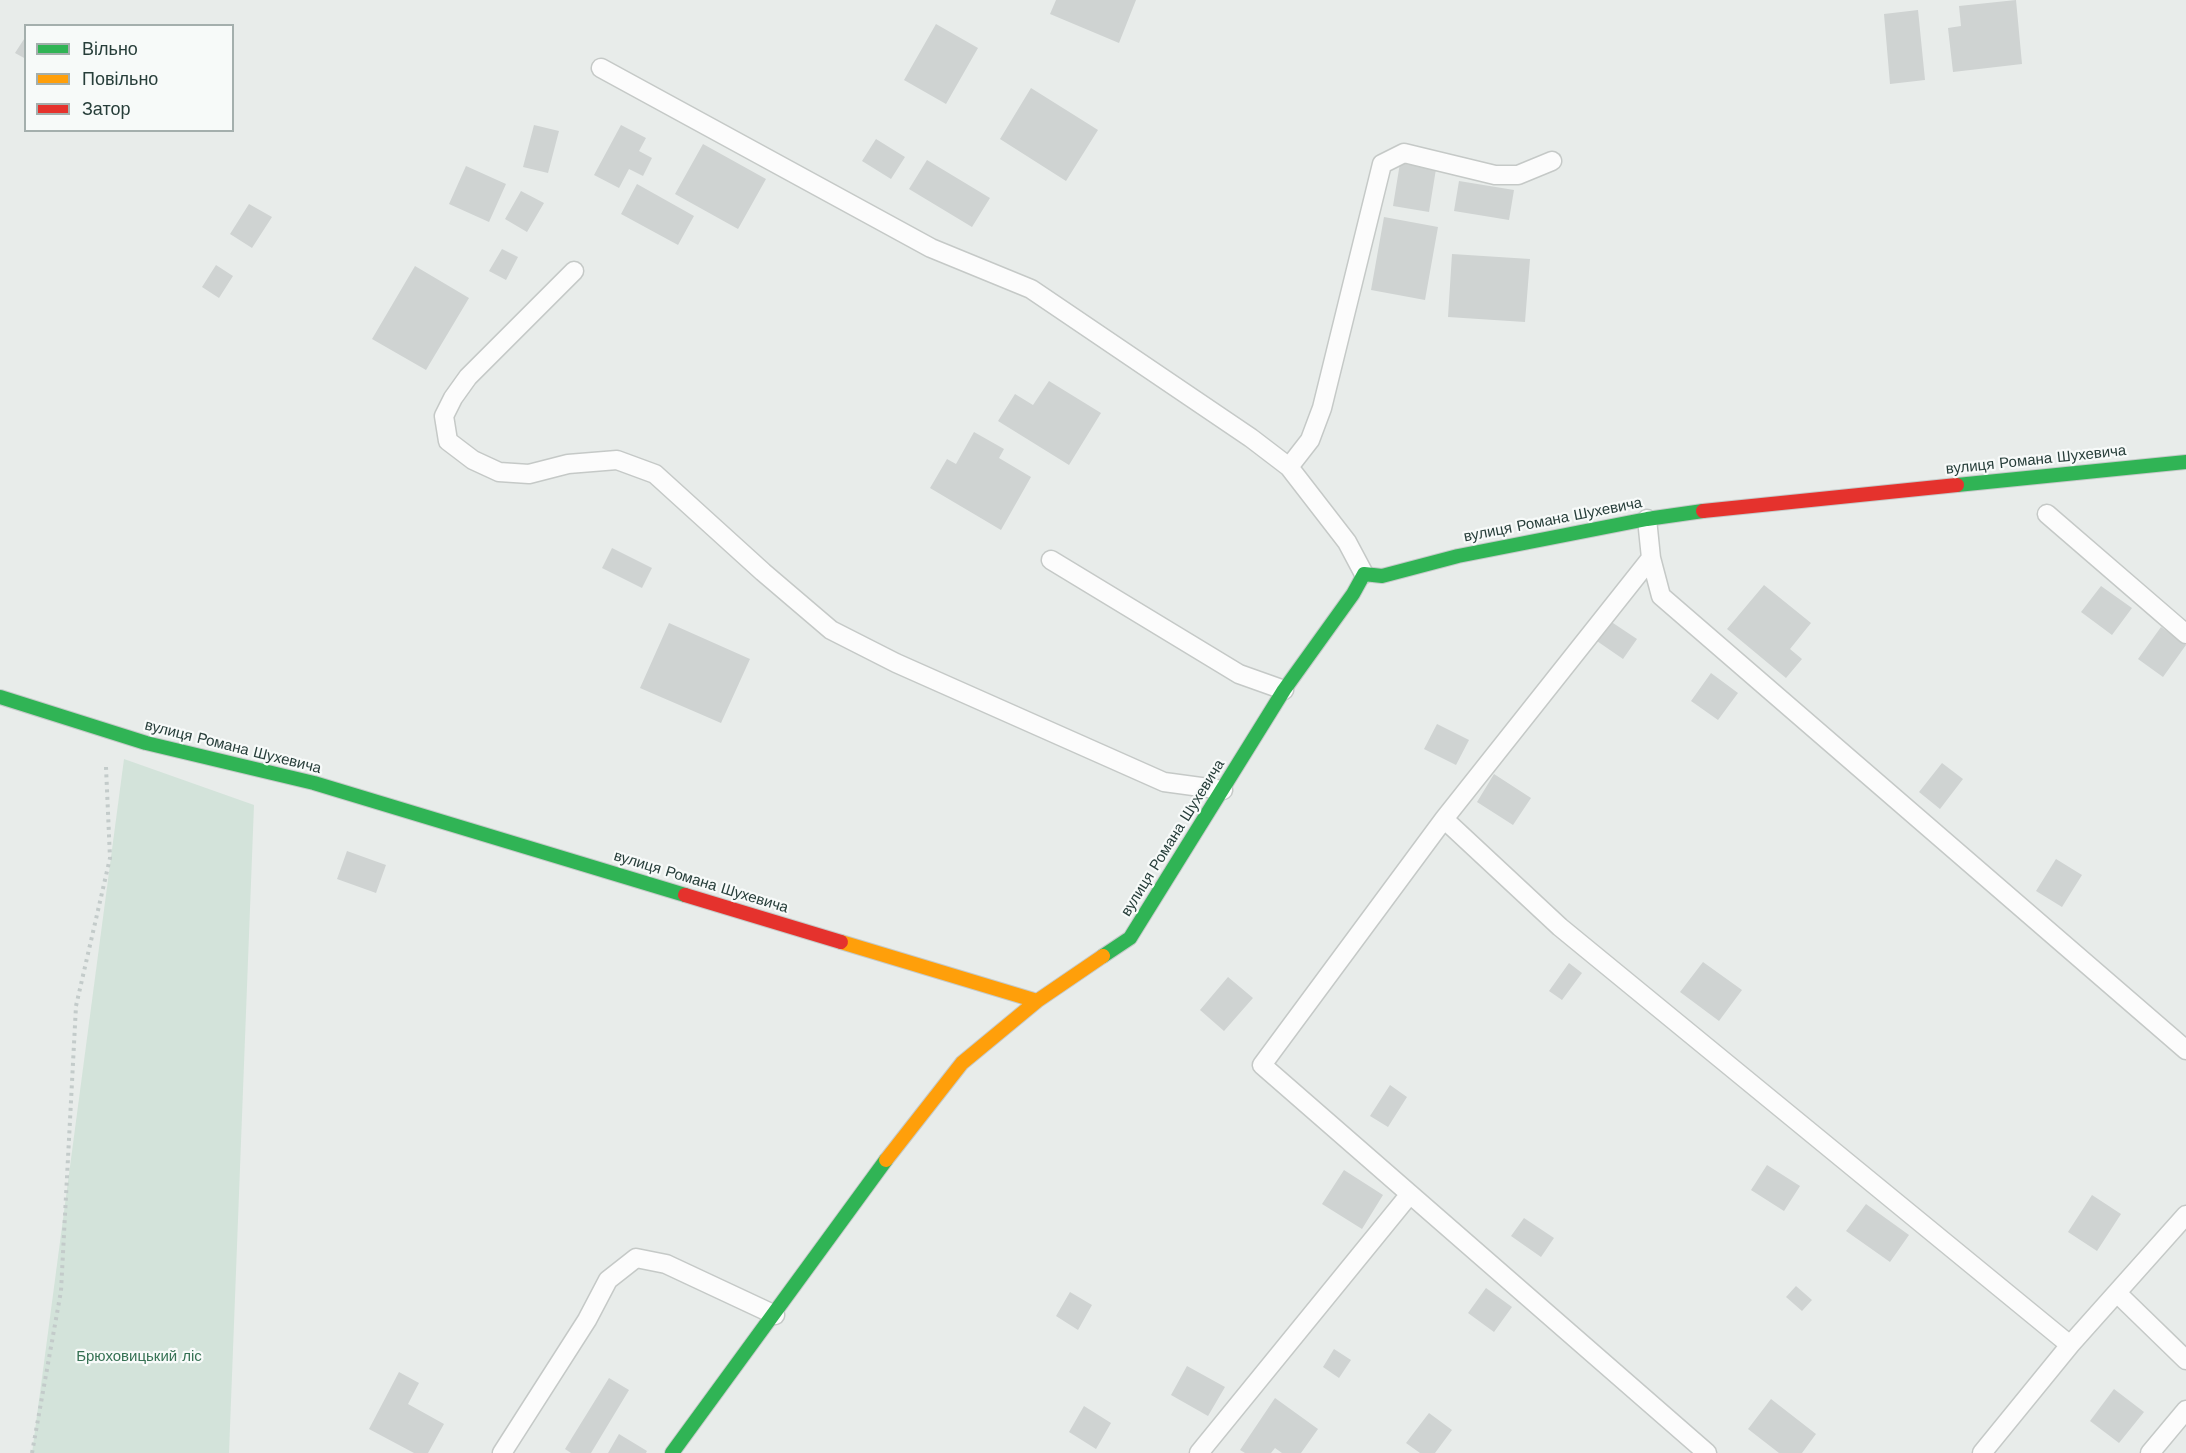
<!DOCTYPE html>
<html>
<head>
<meta charset="utf-8">
<style>
	body { margin:0 }
	#map { position:relative; width:2186px; height:1453px; overflow:hidden; background:#e8ecea; font-family:"Work Sans",sans-serif }
	canvas { display:block }
	.legend { position:absolute; left:24px; top:24px; width:210px; height:108px; box-sizing:border-box; background:#f7faf9; border:2px solid #a4afad; margin:0; padding:8px 10px; list-style:none; font-size:18px; color:#273e3a }
	.legend li { display:flex; align-items:center; gap:12px; height:30px }
	.legend b { width:30px; border:2px solid #a4afad }
</style>
</head>
<body>
<div id="map">
<canvas width="2186" height="1453"></canvas>
<ul class="legend">
<li><b style="height:8px;background:#30b455"></b>Вільно</li>
<li><b style="height:8px;background:#ff9f0a"></b>Повільно</li>
<li><b style="height:8px;background:#e5322d"></b>Затор</li>
</ul>
</div>
<script>
const ctx = document.querySelector('canvas').getContext('2d');
ctx.lineJoin = 'round';
function paint(path, color) {
  ctx.fillStyle = color;
  ctx.fill(path, 'evenodd');
}
function shape(rows) {
  const path = new Path2D();
  for (const r of rows) {
    path.moveTo(r[0], r[1]);
    for (let i = 2; i < r.length; i += 2) path.lineTo(r[i], r[i + 1]);
  }
  return path;
}
function strokePath(path, color, width, dash) {
  ctx.strokeStyle = color;
  ctx.lineWidth = width;
  ctx.lineCap = dash ? 'butt' : 'round';
  ctx.setLineDash(dash || []);
  ctx.stroke(path);
}
function write(font, color, halo, rows, align = 'center') {
  ctx.font = font + ' "Work Sans",sans-serif';
  ctx.lineWidth = 4.5;
  ctx.setLineDash([]);
  ctx.textBaseline = 'middle';
  ctx.strokeStyle = halo;
  ctx.fillStyle = color;
  for (const [text, x, y, turn = 0] of rows) {
    ctx.save();
    ctx.translate(x, y);
    ctx.rotate((+turn || 0) * Math.PI / 180);
    ctx.textAlign = isNaN(turn) ? turn : align;
    if (halo) ctx.strokeText(text, 0, 0);
    ctx.fillText(text, 0, 0);
    ctx.restore();
  }
}
const green = shape([
	[124,759,254,805,229,1453,32,1453]
]);
const building = shape([
	[1056,0,1136,0,1119,43,1050,14],
	[2016,0,2022,64,1953,72,1948,28,1961,26,1959,6],
	[1918,10,1925,80,1890,84,1884,14],
	[936,24,978,48,946,104,904,80],
	[26,36,26,59,15,53],
	[1031,88,1098,130,1066,181,1000,139],
	[534,125,559,131,548,173,523,167],
	[621,125,646,138,639,151,652,158,643,176,629,169,619,188,594,175],
	[876,139,905,157,891,179,862,161],
	[703,144,766,179,738,229,675,194],
	[927,160,990,198,972,227,909,189],
	[1400,163,1436,169,1429,212,1393,206],
	[466,166,506,184,489,222,449,204],
	[1459,181,1514,190,1509,220,1454,211],
	[637,184,694,216,678,245,621,214],
	[521,191,544,203,527,232,505,219],
	[249,204,272,217,252,248,230,234],
	[1384,217,1438,227,1425,300,1371,290],
	[502,249,518,257,506,280,489,271],
	[1452,254,1530,259,1525,322,1448,317],
	[216,265,233,276,219,298,202,287],
	[415,266,469,298,426,370,372,339],
	[1049,381,1101,413,1069,465,998,421,1015,394,1033,405],
	[974,432,1004,449,999,458,1031,477,1001,530,930,488,947,459,956,464],
	[612,548,652,568,642,588,602,568],
	[1764,585,1811,623,1790,649,1802,659,1786,678,1727,629],
	[2101,586,2132,608,2112,635,2081,612],
	[1607,619,1637,639,1623,659,1594,639],
	[669,623,750,659,721,723,640,688],
	[2161,627,2186,645,2163,677,2138,659],
	[1711,673,1738,693,1718,720,1691,701],
	[1437,724,1469,740,1456,765,1424,749],
	[1942,763,1963,779,1940,809,1919,792],
	[1494,774,1531,798,1513,825,1477,802],
	[347,851,386,865,376,893,337,879],
	[2056,859,2082,875,2062,907,2036,891],
	[1703,962,1742,990,1719,1021,1680,992],
	[1569,963,1582,973,1562,1000,1549,991],
	[1228,977,1253,998,1224,1031,1200,1010],
	[1390,1085,1407,1097,1388,1127,1370,1116],
	[1767,1165,1800,1186,1784,1211,1751,1190],
	[1344,1170,1383,1195,1362,1229,1322,1204],
	[2092,1195,2121,1214,2097,1251,2068,1232],
	[1866,1204,1909,1235,1890,1262,1846,1231],
	[1524,1218,1554,1238,1541,1257,1511,1236],
	[1796,1286,1812,1300,1802,1311,1786,1297],
	[1486,1288,1512,1307,1494,1332,1468,1313],
	[1070,1292,1092,1305,1078,1330,1056,1316],
	[1334,1349,1351,1360,1339,1378,1323,1367],
	[1187,1366,1225,1387,1208,1416,1171,1395],
	[399,1372,419,1383,408,1404,444,1424,428,1453,414,1453,369,1429],
	[609,1378,629,1390,591,1453,571,1453,565,1449],
	[2114,1389,2144,1412,2119,1443,2090,1421],
	[1275,1398,1318,1429,1301,1453,1282,1453,1275,1448,1271,1453,1245,1453,1240,1450],
	[1771,1399,1816,1434,1802,1453,1779,1453,1748,1429],
	[1084,1406,1111,1423,1096,1449,1069,1432],
	[1429,1413,1452,1430,1435,1453,1420,1453,1406,1443],
	[619,1434,647,1451,646,1453,608,1453]
]);
const path = shape([
	[32,1453,61,1291,76,1006,110,858,106,767]
]);
const lane = shape([
	[601,68,931,248,1031,289,1251,438,1289,467,1347,542,1364,574],
	[574,271,468,377,453,398,444,416,448,441,473,460,499,472,529,474,568,464,617,460,655,474,763,572,831,630,896,663,1164,782,1223,790],
	[1289,467,1310,440,1322,408,1382,164,1404,153,1495,175,1518,175,1552,161],
	[2047,514,2186,634],
	[1647,519,1651,558,1444,819,1560,927,2070,1345],
	[1651,558,1661,596,2186,1050],
	[1051,560,1239,674,1284,690],
	[1444,819,1262,1065,1707,1453],
	[2117,1293,2186,1360],
	[502,1453,587,1320,608,1280,636,1258,666,1264,775,1315],
	[1199,1453,1410,1194],
	[1982,1453,2070,1345,2186,1215],
	[2150,1453,2186,1410]
]);
const fast = shape([
	[1957,485,2186,462],
	[0,697,146,743,314,783,685,895],
	[1103,956,1130,938,1284,690,1353,594,1364,574,1382,576,1458,556,1647,519,1703,511],
	[672,1453,886,1160]
]);
const slow = shape([
	[841,942,1037,1001],
	[886,1160,962,1063,1037,1001,1103,956]
]);
const jam = shape([
	[1703,511,1957,485],
	[685,895,841,942]
]);
const streetNames = [
	["вулиця Романа Шухевича",2036,460,-6],
	["вулиця Романа Шухевича",1553,520,-11],
	["вулиця Романа Шухевича",233,747,14],
	["вулиця Романа Шухевича",1173,838,-58],
	["вулиця Романа Шухевича",701,882,17]
];
const parkNames = [
	["Брюховицький ліс",139,1357]
];
paint(green, '#d3e3da');
paint(building, '#cfd3d2');
strokePath(lane, '#c5c9c7', 21);
strokePath(fast, '#c5cac9', 16);
strokePath(slow, '#c5cac9', 16);
strokePath(jam, '#c5cac9', 16);
strokePath(path, '#c3cbca', 4, [3, 4.5]);
strokePath(lane, '#fcfcfc', 18);
strokePath(fast, '#30b455', 14);
strokePath(slow, '#ff9f0a', 14);
strokePath(jam, '#e5322d', 14);
write('15px', '#273e3a', '#f7faf9', streetNames);
write('15px', '#357153', '#f7faf9', parkNames);
</script>
</body>
</html>
